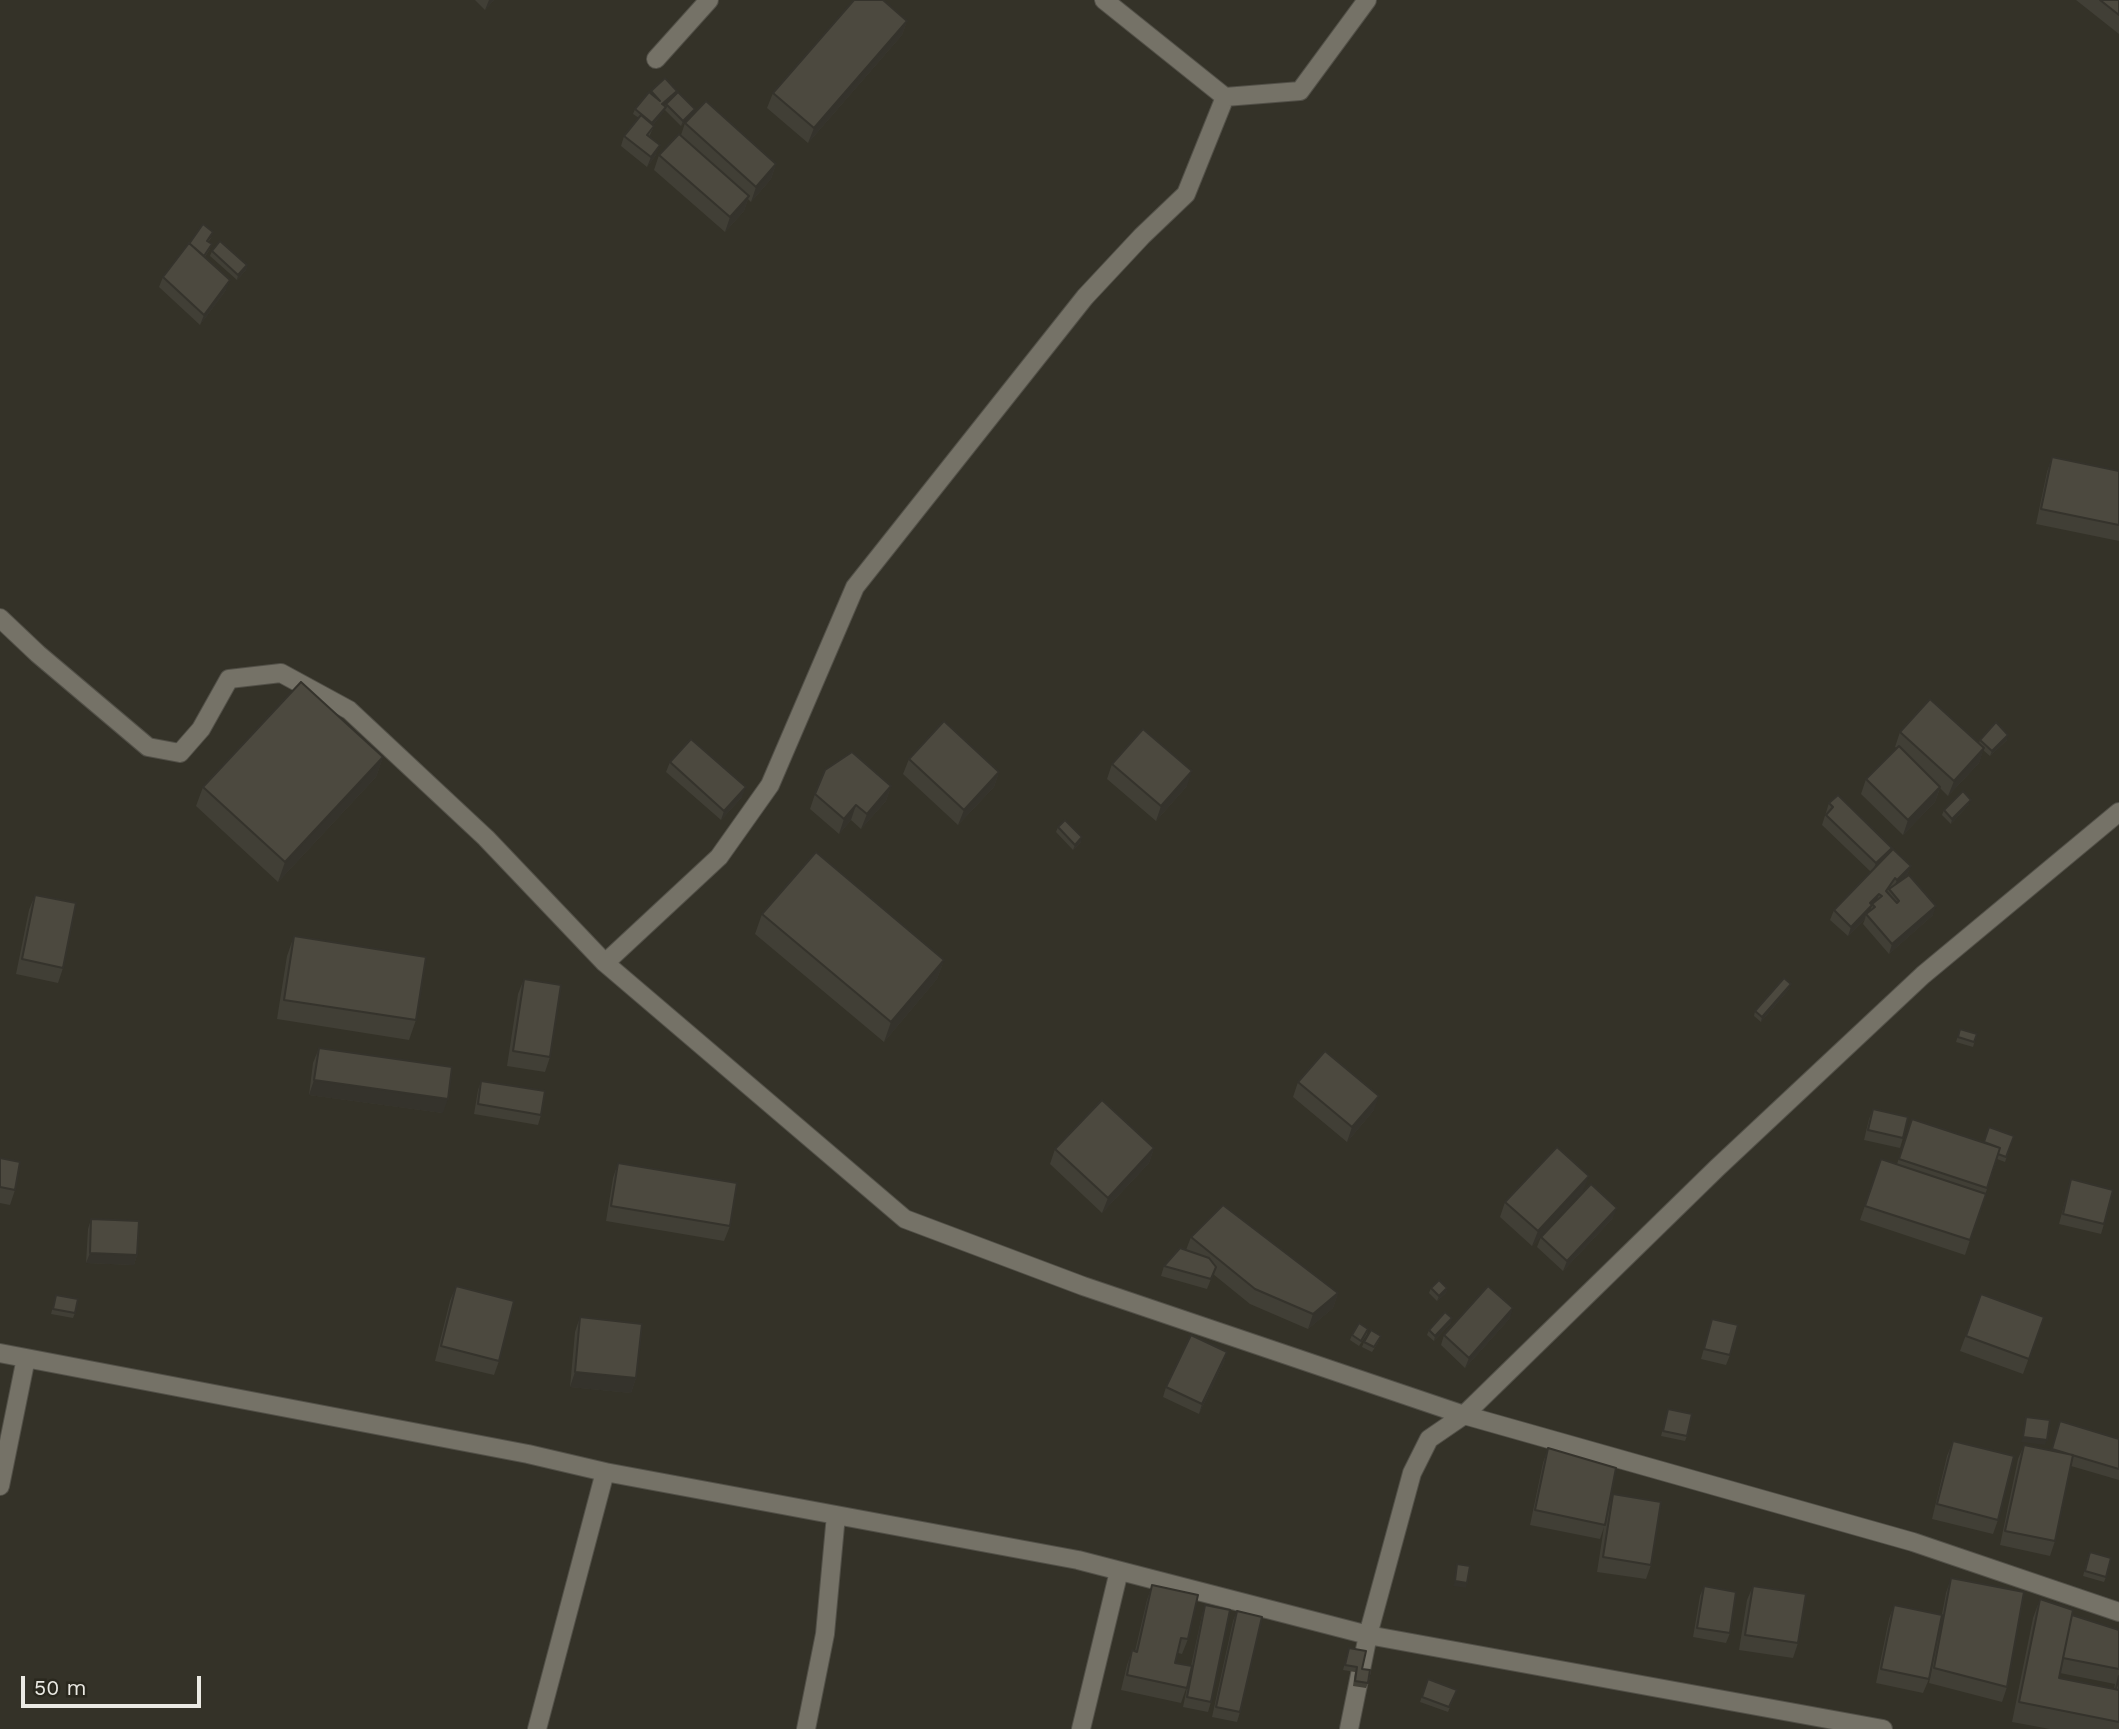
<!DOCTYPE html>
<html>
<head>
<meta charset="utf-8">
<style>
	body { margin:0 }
	#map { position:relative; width:2119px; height:1729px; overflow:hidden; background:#343228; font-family:"Work Sans",sans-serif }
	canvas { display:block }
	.scale { position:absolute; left:21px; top:1676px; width:180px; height:32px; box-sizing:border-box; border:4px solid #ebeae4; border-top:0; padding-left:9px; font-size:21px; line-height:24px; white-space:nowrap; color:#ebeae4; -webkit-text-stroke:5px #2a281e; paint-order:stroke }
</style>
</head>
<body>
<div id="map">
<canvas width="2119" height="1729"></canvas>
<div class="scale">50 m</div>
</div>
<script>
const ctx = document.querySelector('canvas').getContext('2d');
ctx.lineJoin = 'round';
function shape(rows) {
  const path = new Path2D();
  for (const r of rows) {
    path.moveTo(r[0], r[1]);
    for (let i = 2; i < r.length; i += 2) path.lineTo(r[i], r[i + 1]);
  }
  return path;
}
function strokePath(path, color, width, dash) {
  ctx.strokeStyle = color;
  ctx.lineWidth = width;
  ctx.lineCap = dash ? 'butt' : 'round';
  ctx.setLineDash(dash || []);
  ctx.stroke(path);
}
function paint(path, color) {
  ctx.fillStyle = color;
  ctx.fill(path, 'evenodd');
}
const street = shape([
	[1104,0,1225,97,1300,91,1367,0],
	[656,59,709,0],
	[0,618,38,654,148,747,180,753,201,729,229,679,281,673,349,710,486,838,605,963,905,1219,1083,1286,1464,1415,1913,1542,2119,1612],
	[605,963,719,857,770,785,855,587,1085,297,1142,236,1186,194,1225,97],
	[0,1353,528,1454,605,1472,1078,1560,1368,1635,1883,1729],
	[0,1486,26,1358],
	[537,1729,605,1472],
	[806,1729,825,1634,836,1515],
	[1081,1729,1119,1571],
	[1349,1729,1368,1635,1412,1473,1429,1439,1464,1415,1717,1168,1923,975,2119,812]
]);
const wall = shape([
	[475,0,494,0,485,10],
	[2076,0,2119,0,2119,34],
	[907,21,902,35,808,143,767,108,773,93],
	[651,91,677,91,676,94,695,109,694,114,776,164,771,179,751,202,748,199,744,211,725,232,654,170,659,155,681,135,685,123,690,117,681,126,665,110,653,125,654,126,649,137,656,155,647,167,621,146,624,136,639,118,633,114,635,109,650,93],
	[212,237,208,242,210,249,205,257,226,290,200,325,159,287,163,277],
	[212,251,247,265,246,270,237,280,210,256],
	[2052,457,2119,471,2119,541,2036,524,2047,472],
	[1900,732,1979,743,1980,740,2007,740,1990,756,1983,750,1979,763,1948,796,1940,788,1935,802,1903,835,1861,794,1866,779,1897,748,1895,747],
	[383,757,376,777,278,882,196,806,203,787],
	[909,759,999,772,994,787,958,825,903,774],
	[670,762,742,797,721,820,666,772],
	[1112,764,1187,786,1156,821,1107,779],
	[891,786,886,801,861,829,851,820,839,834,810,809,815,794],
	[1829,803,1892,848,1890,853,1911,866,1907,875,1904,879,1933,915,1889,954,1863,924,1865,919,1848,936,1830,920,1834,910,1871,872,1822,825],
	[1969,804,1951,824,1942,815,1944,810],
	[1058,827,1081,842,1073,850,1056,832],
	[35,895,63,968,58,983,16,974,29,910],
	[762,914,944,960,937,979,884,1042,755,934],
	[294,936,416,1020,409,1040,277,1019,287,956],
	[524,979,550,1057,545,1072,507,1066,518,994],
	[1791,984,1789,989,1761,1022,1754,1016,1755,1011],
	[1960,1029,1977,1034,1973,1047,1956,1042],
	[319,1048,443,1113,309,1095,313,1063],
	[481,1081,541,1115,538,1125,474,1114,478,1090],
	[1298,1082,1374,1110,1347,1142,1293,1097],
	[1873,1109,1903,1138,1900,1148,1864,1140,1869,1119],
	[1912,1119,1984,1142,2014,1136,2005,1162,1997,1159,1965,1255,1860,1220,1881,1159,1897,1164],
	[1154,1148,1149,1163,1102,1213,1050,1164,1055,1149],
	[0,1158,15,1190,10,1205,0,1203],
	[618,1163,730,1226,724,1241,606,1221,613,1178],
	[2071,1179,2104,1224,2101,1234,2059,1224],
	[1583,1191,1532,1246,1500,1217,1505,1202],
	[1613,1218,1563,1271,1537,1247,1541,1237],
	[91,1219,137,1255,134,1265,86,1263,88,1229],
	[1191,1237,1338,1293,1333,1308,1308,1329,1250,1304,1213,1274,1207,1289,1161,1276,1164,1266,1186,1250],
	[456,1286,499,1361,494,1375,435,1361,450,1301],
	[1431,1288,1447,1288,1446,1293,1437,1301,1429,1293],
	[1981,1294,2044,1317,2023,1374,1960,1351],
	[56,1295,75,1313,73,1318,51,1314],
	[580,1317,636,1378,631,1393,570,1387,575,1332],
	[1510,1318,1465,1368,1441,1345,1444,1335],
	[1712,1319,1730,1355,1726,1365,1701,1359],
	[1451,1323,1434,1341,1427,1335,1429,1330],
	[1368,1329,1367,1334,1359,1346,1350,1340,1352,1335],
	[1379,1341,1372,1352,1362,1347,1364,1342],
	[1227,1352,1224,1362,1199,1414,1163,1397,1166,1387],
	[1668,1409,1687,1436,1685,1441,1661,1436],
	[2060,1421,2119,1439,2119,1480,2071,1466,2055,1541,2050,1556,2000,1545,2018,1459,2024,1445,2051,1450],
	[1953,1441,1998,1520,1993,1534,1932,1519,1947,1456],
	[1548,1448,1609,1504,1613,1494,1651,1565,1646,1579,1597,1572,1604,1527,1600,1539,1530,1525,1543,1463],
	[2088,1557,2106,1577,2104,1582,2083,1576],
	[1951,1578,2007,1687,2002,1702,1929,1683,1946,1593],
	[1152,1585,1188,1639,1182,1654,1178,1653,1175,1663,1191,1666,1202,1615,1205,1605,1211,1702,1208,1712,1183,1707,1188,1683,1181,1703,1121,1690,1127,1665,1132,1650,1135,1651,1147,1600],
	[1704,1586,1730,1633,1726,1643,1693,1637,1700,1596],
	[1753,1586,1798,1643,1793,1658,1739,1650,1747,1600],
	[2040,1599,2072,1615,2119,1630,2119,1729,2050,1729,2012,1722,2033,1618],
	[2060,1673,2115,1684,2114,1689,2059,1678],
	[1894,1605,1929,1679,1923,1693,1876,1683,1889,1619],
	[1237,1611,1240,1712,1237,1722,1212,1717,1233,1621],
	[1349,1648,1362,1669,1368,1683,1366,1688,1353,1686,1355,1672,1343,1670],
	[1428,1679,1457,1690,1448,1712,1420,1702]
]);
const shadedWall = shape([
	[489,0,494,0,485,10],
	[907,21,902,35,808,143,814,128],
	[677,91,675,96,661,109,662,104],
	[666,107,664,112,650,128,652,123],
	[695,109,694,114,681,126,683,121],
	[660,145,656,155,647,167,651,157],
	[776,164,771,179,751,202,756,187],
	[749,196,744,211,725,232,730,217],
	[247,265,246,270,237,280,238,275],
	[230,280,226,290,200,325,204,315],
	[2008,735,2007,740,1990,756,1992,751],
	[1984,748,1979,763,1948,796,1954,781],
	[383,757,376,777,278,882,285,862],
	[1192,771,1187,786,1156,821,1161,806],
	[999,772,994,787,958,825,964,810],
	[891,786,886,801,861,829,867,814],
	[746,787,742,797,721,820,724,811],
	[1940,787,1935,802,1903,835,1908,820],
	[1971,800,1969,804,1951,824,1952,819],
	[856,805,851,820,839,834,844,819],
	[1082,837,1081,842,1073,850,1075,845],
	[1892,848,1888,858,1872,873,1876,863],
	[1911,866,1907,875,1893,890,1897,880],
	[1879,894,1876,903,1872,904,1869,915,1866,914,1865,919,1848,936,1851,927,1870,903],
	[1936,906,1933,915,1889,954,1892,944],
	[944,960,937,979,884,1042,891,1022],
	[1791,984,1789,989,1761,1022,1762,1017],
	[314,1080,448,1099,443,1113,309,1095],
	[1379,1096,1374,1110,1347,1142,1352,1127],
	[1154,1148,1149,1163,1102,1213,1108,1198],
	[1589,1176,1583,1191,1532,1246,1538,1231],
	[1617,1208,1613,1218,1563,1271,1567,1261],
	[90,1253,137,1255,134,1265,86,1263],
	[1447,1288,1446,1293,1437,1301,1439,1296],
	[1338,1293,1333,1308,1308,1329,1313,1314],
	[1513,1308,1510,1318,1465,1368,1469,1358],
	[1452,1318,1451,1323,1434,1341,1435,1336],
	[1227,1352,1224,1362,1199,1414,1202,1404],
	[575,1372,636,1378,631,1393,570,1387],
	[2023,1437,2047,1440,2045,1445,2021,1442],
	[1455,1581,1467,1583,1466,1588,1453,1586]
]);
const building = shape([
	[854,0,883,0,907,21,814,128,773,93,854,0],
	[2100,0,2119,0,2119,15,2100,0],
	[665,78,677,91,662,104,666,107,652,123,635,109,649,92,660,101,651,91,665,78],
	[678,92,695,109,683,121,666,104,678,92],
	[706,101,776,164,756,187,685,123,706,101],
	[641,115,654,126,647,135,660,145,651,157,624,136,641,115],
	[679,134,749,196,730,217,659,155,679,134],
	[203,224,213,232,207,241,212,244,204,256,189,243,189,244,203,224],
	[220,241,247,265,238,275,212,251,220,241],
	[189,243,230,280,204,315,163,277,189,243],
	[2052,457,2119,471,2119,525,2041,509,2052,457],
	[301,682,383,757,285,862,203,787,301,682],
	[1930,699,1984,748,1954,781,1900,732,1930,699],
	[944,721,999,772,964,810,909,759,944,721],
	[1996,722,2008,735,1992,751,1980,740,1996,722],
	[1143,729,1192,771,1161,806,1112,764,1143,729],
	[691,739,746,787,724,811,670,762,691,739],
	[1899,746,1940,787,1908,820,1866,779,1899,746],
	[852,752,891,786,867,814,856,805,844,819,815,794,825,770,852,752],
	[1963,791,1971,800,1952,819,1944,810,1963,791],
	[1838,795,1892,848,1876,863,1826,815,1833,807,1829,803,1838,795],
	[1065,820,1082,837,1075,845,1058,827,1065,820],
	[1893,849,1911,866,1897,880,1895,878,1886,891,1897,903,1899,901,1889,889,1909,875,1936,906,1892,944,1866,914,1875,907,1872,904,1882,896,1879,894,1870,903,1872,905,1851,927,1834,910,1893,849],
	[816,852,944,960,891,1022,762,914,816,852],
	[35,895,76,903,63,968,22,959,35,895],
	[294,936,426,957,416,1020,284,1000,294,936],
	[1784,978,1791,984,1762,1017,1755,1011,1784,978],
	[524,979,561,985,550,1057,513,1051,524,979],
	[1960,1029,1977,1034,1974,1042,1958,1037,1960,1029],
	[319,1048,452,1067,448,1099,314,1080,319,1048],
	[1325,1051,1379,1096,1352,1127,1298,1082,1325,1051],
	[481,1081,545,1091,541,1115,478,1104,481,1081],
	[1102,1100,1154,1148,1108,1198,1055,1149,1102,1100],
	[1873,1109,1908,1117,1903,1138,1868,1130,1873,1109],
	[1912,1119,2000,1148,1987,1188,1899,1159,1912,1119],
	[1989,1127,2014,1136,2006,1157,1998,1154,2000,1148,1984,1142,1989,1127],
	[1557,1147,1589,1176,1538,1231,1505,1202,1557,1147],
	[0,1158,20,1162,15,1190,0,1187,0,1158],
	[1881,1159,1986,1194,1970,1240,1865,1206,1881,1159],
	[618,1163,737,1183,730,1226,611,1206,618,1163],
	[2071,1179,2113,1190,2104,1224,2063,1214,2071,1179],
	[1591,1184,1617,1208,1567,1261,1541,1237,1591,1184],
	[1223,1205,1338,1293,1313,1314,1255,1289,1191,1237,1223,1205],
	[91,1219,139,1221,137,1255,90,1253,91,1219],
	[1180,1248,1209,1258,1216,1267,1211,1279,1164,1266,1180,1248],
	[1439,1280,1447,1288,1439,1296,1431,1288,1439,1280],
	[456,1286,514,1301,499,1361,441,1346,456,1286],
	[1488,1286,1513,1308,1469,1358,1444,1335,1488,1286],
	[1981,1294,2044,1317,2029,1359,1966,1336,1981,1294],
	[56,1295,78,1299,75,1313,53,1309,56,1295],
	[1445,1312,1452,1318,1435,1336,1429,1330,1445,1312],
	[580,1317,642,1324,636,1378,575,1372,580,1317],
	[1712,1319,1738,1325,1730,1355,1704,1349,1712,1319],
	[1359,1323,1368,1329,1361,1341,1352,1335,1359,1323],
	[1371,1330,1381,1336,1374,1347,1364,1342,1371,1330],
	[1191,1335,1227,1352,1202,1404,1166,1387,1191,1335],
	[1668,1409,1692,1414,1687,1436,1663,1431,1668,1409],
	[2026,1417,2050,1420,2047,1440,2023,1437,2026,1417],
	[2060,1421,2119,1439,2119,1469,2052,1449,2060,1421],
	[1953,1441,2014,1456,1998,1520,1937,1504,1953,1441],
	[2024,1445,2073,1455,2055,1541,2005,1531,2024,1445],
	[1548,1448,1616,1468,1605,1525,1535,1510,1548,1448],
	[1613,1494,1661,1502,1651,1565,1603,1557,1613,1494],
	[2090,1552,2111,1558,2106,1577,2085,1571,2090,1552],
	[1457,1564,1470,1566,1467,1583,1455,1581,1457,1564],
	[1951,1578,2024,1592,2007,1687,1934,1668,1951,1578],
	[1152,1585,1198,1595,1188,1639,1181,1638,1175,1663,1192,1666,1187,1688,1127,1675,1132,1650,1137,1652,1152,1585],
	[1704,1586,1736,1592,1730,1633,1697,1628,1704,1586],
	[1753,1586,1806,1594,1798,1643,1745,1635,1753,1586],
	[2040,1599,2073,1610,2059,1678,2119,1690,2119,1722,2019,1702,2040,1599],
	[1205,1605,1230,1610,1211,1702,1187,1697,1205,1605],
	[1894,1605,1942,1615,1929,1679,1881,1669,1894,1605],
	[1237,1611,1262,1617,1240,1712,1216,1707,1237,1611],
	[2072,1615,2119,1630,2119,1669,2063,1658,2072,1615],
	[1349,1648,1366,1651,1362,1669,1370,1670,1368,1683,1355,1681,1357,1667,1345,1665,1349,1648],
	[2119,1676,2119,1690,2116,1689,2119,1676],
	[1428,1679,1457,1690,1449,1707,1422,1697,1428,1679]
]);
strokePath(street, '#525048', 20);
strokePath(street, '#757267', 18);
paint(wall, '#413f36');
paint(shadedWall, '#35332c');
paint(building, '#4c493f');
strokePath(building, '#35332c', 2);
</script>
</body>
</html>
